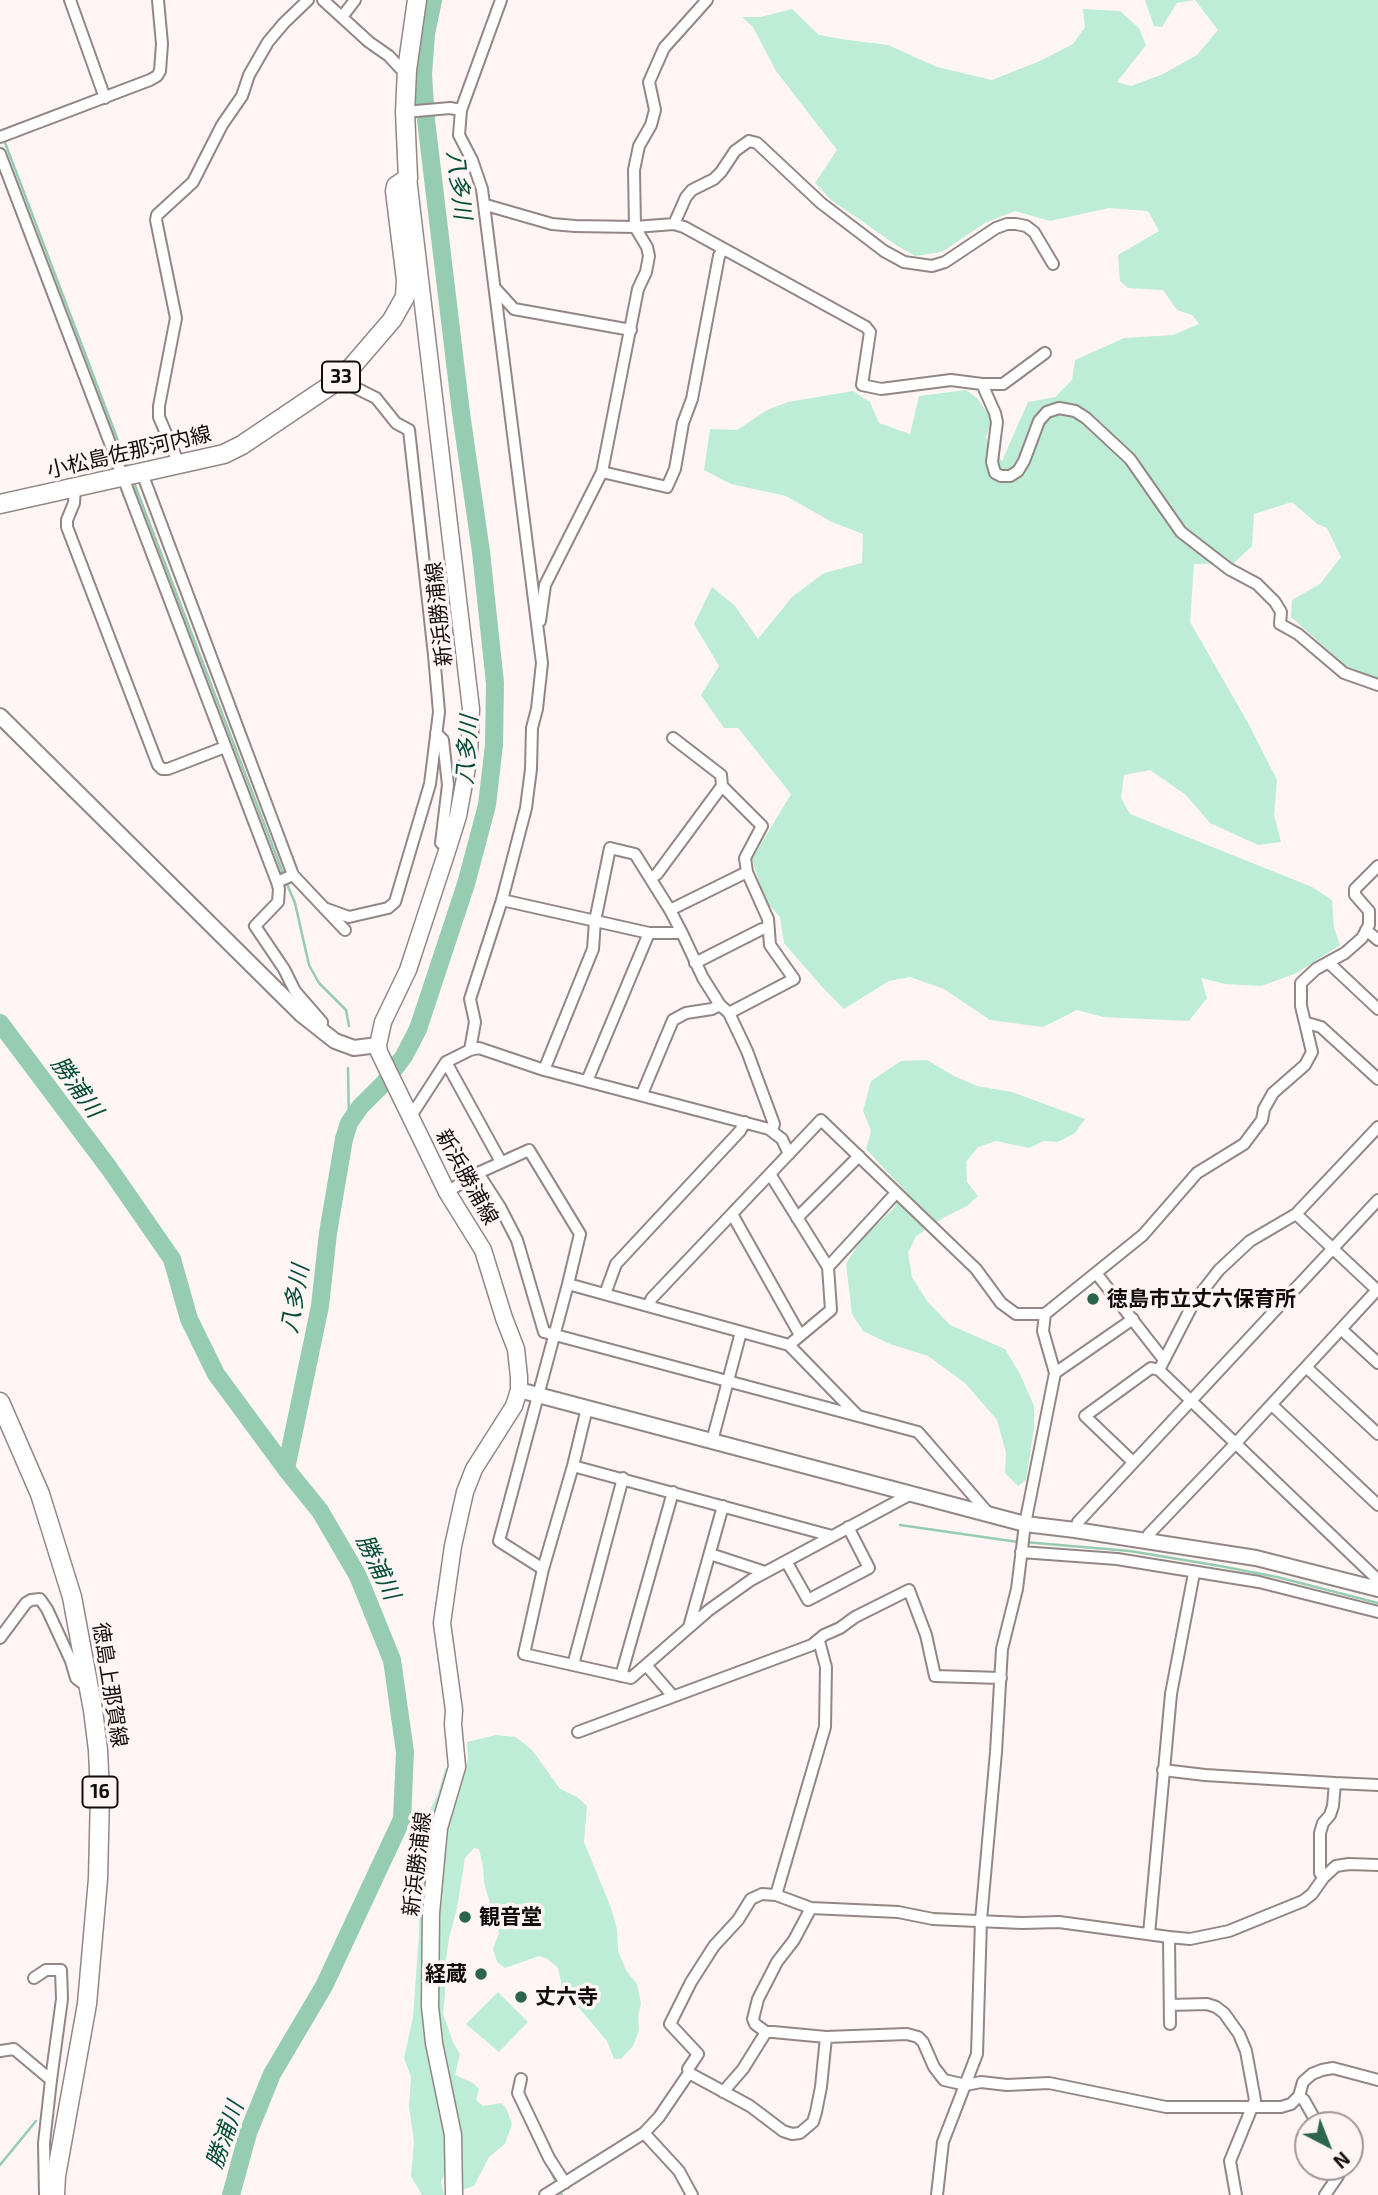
<!DOCTYPE html>
<html>
<head>
<meta charset="utf-8">
<style>
	body { margin:0 }
	#map { position:relative; width:1378px; height:2195px; overflow:hidden; background:#fef5f4; font-family:"Exo 2",sans-serif }
	canvas { display:block }
	.north { position:absolute; left:1294px; top:2111px; width:70px; height:70px; box-sizing:border-box; background:#fef5f4; border:2px solid #9f9897; border-radius:50%; rotate:138deg; font-size:19px; font-weight:700; line-height:28px; text-align:center; color:#100c0b }
	.north::after { content:''; display:block; margin:auto; width:24px; height:32px; background:#2c654e; clip-path:polygon(50% 0,100% 100%,50% 72%,0 100%) }
</style>
</head>
<body>
<div id="map">
<canvas width="1378" height="2195"></canvas>
<div class="north">N</div>
</div>
<script>
const ctx = document.querySelector('canvas').getContext('2d');
ctx.lineJoin = 'round';
function paint(path, color) {
  ctx.fillStyle = color;
  ctx.fill(path, 'evenodd');
}
function shape(rows) {
  const path = new Path2D();
  for (const r of rows) {
    path.moveTo(r[0], r[1]);
    for (let i = 2; i < r.length; i += 2) path.lineTo(r[i], r[i + 1]);
  }
  return path;
}
function strokePath(path, color, width, dash) {
  ctx.strokeStyle = color;
  ctx.lineWidth = width;
  ctx.lineCap = dash ? 'butt' : 'round';
  ctx.setLineDash(dash || []);
  ctx.stroke(path);
}
function write(font, color, halo, rows, align = 'center') {
  ctx.font = font + ' "Exo 2","Noto Sans JP",sans-serif';
  ctx.lineWidth = 7;
  ctx.setLineDash([]);
  ctx.textBaseline = 'middle';
  ctx.strokeStyle = halo;
  ctx.fillStyle = color;
  for (const [text, x, y, turn = 0] of rows) {
    ctx.save();
    ctx.translate(x, y);
    ctx.rotate((+turn || 0) * Math.PI / 180);
    ctx.textAlign = isNaN(turn) ? turn : align;
    if (halo) ctx.strokeText(text, 0, 0);
    ctx.fillText(text, 0, 0);
    ctx.restore();
  }
}
const green = shape([
	[1145,0,1194,0,1177,3,1162,27,1154,26],
	[1195,0,1378,0,1378,678,1346,666,1291,617,1292,600,1320,584,1341,557,1327,528,1317,524,1292,502,1254,514,1252,546,1234,563,1194,564,1190,622,1248,723,1277,780,1274,815,1281,842,1258,845,1210,823,1186,795,1150,770,1124,775,1121,798,1130,814,1312,887,1332,900,1334,928,1340,945,1297,973,1261,986,1225,984,1201,978,1207,998,1189,1021,1103,1017,1077,1010,1043,1027,990,1020,944,989,910,977,889,981,844,1009,823,988,784,943,780,917,765,900,752,859,791,794,738,728,724,728,701,695,719,666,694,624,712,587,735,606,758,639,792,597,824,573,862,563,863,534,832,522,786,496,731,484,704,470,710,429,737,430,767,410,788,402,853,391,870,402,879,423,910,434,919,396,966,390,977,398,992,419,986,438,1002,461,1028,402,1055,397,1072,380,1075,360,1124,338,1173,335,1199,324,1192,315,1177,310,1163,290,1128,288,1120,281,1118,255,1159,231,1148,211,1109,208,1050,221,1015,211,985,223,942,252,915,256,896,245,830,199,815,183,837,150,776,71,753,27,742,17,761,17,792,9,819,35,841,39,888,45,937,67,992,80,1040,61,1073,44,1085,27,1083,9,1120,11,1139,28,1146,45,1117,82,1131,86,1163,74,1197,55,1218,30],
	[927,1060,954,1076,977,1086,1012,1092,1085,1119,1075,1133,1058,1142,1043,1141,1029,1148,996,1141,978,1147,966,1162,967,1182,978,1196,967,1206,943,1218,916,1236,908,1253,912,1277,927,1301,950,1325,1005,1349,1020,1374,1034,1406,1034,1428,1026,1480,1018,1486,1005,1473,1006,1453,997,1420,965,1383,928,1356,890,1344,863,1331,852,1314,846,1264,861,1240,894,1208,905,1191,866,1149,871,1131,863,1111,871,1081,901,1061],
	[496,1735,516,1737,533,1751,560,1789,577,1797,587,1806,584,1842,611,1908,617,1929,618,1951,626,1970,637,1984,641,2003,638,2016,639,2030,633,2046,621,2059,614,2059,607,2041,579,2008,561,1993,561,1982,558,1968,546,1958,539,1956,505,1968,497,1962,493,1949,499,1933,484,1883,483,1866,479,1849,474,1848,465,1858,457,1908,449,1938,445,1966,445,1996,443,2014,453,2042,460,2054,455,2075,473,2083,479,2089,476,2100,483,2106,502,2103,507,2110,512,2124,505,2144,489,2157,474,2186,462,2190,462,2172,447,2168,441,2182,444,2195,422,2195,411,2176,414,2141,409,2107,411,2077,404,2058,413,2017,419,1934,420,1866,412,1853,415,1838,438,1794,445,1768,461,1776,468,1760,467,1742],
	[498,1992,528,2022,499,2052,466,2024]
]);
const stream = shape([
	[4,140,128,467],
	[133,480,284,876],
	[286,882,295,903,309,965,319,983,346,1010,349,1026],
	[348,1068,349,1123],
	[900,1525,1018,1542],
	[1024,1542,1130,1551,1220,1566,1277,1577,1378,1603],
	[0,2165,36,2121],
	[548,2166,556,2182],
	[559,2188,562,2195]
]);
const river = shape([
	[0,1023,109,1168,172,1259,189,1319,216,1374,286,1469,320,1511,358,1576,392,1660,405,1752,402,1819,324,1986,272,2074,248,2133,231,2195],
	[286,1469,320,1306,328,1233,344,1139,349,1123,360,1107,384,1083,404,1056,418,1029,466,884,487,805,494,745,495,683,481,552,461,413,426,120,423,74,426,34,433,0]
]);
const minor = shape([
	[70,0,105,98],
	[323,0,369,42,389,56,400,68,407,70],
	[342,17,355,0],
	[461,110,501,0],
	[405,112,450,108,461,110,459,135,472,160,482,189,542,663,537,709,532,728,531,769,526,808,502,900,470,999,475,1022,470,1050],
	[0,137,150,80,157,76,160,71,162,44,158,0],
	[0,154,277,882],
	[486,205,552,224,575,226,635,227,674,224,686,197,692,190,714,179,721,172,735,151,749,141,757,143,821,203,884,251,904,262,932,266,945,262,996,228,1007,224,1016,224,1026,226,1034,232,1053,264],
	[674,224,684,227,866,327,870,332,862,385,881,389,951,380,982,384,1003,384,1045,353],
	[495,288,514,309,631,330],
	[982,384,995,413,997,422,992,462,995,473,1001,476,1010,476,1018,471,1024,461,1039,421,1047,412,1059,408,1075,411,1086,418,1130,459,1181,532,1229,569,1257,584,1275,602,1281,612,1280,624,1298,634,1344,673,1378,685],
	[179,464,159,417,159,406,176,318,156,220,157,215,193,182,222,125,242,96,249,75,268,42,284,23,308,0],
	[602,472,667,487,675,469,683,423,692,399,719,256,723,249],
	[142,473,293,875],
	[75,488,74,503,67,520,67,527,158,765,162,769,168,769,225,747],
	[540,621,545,585,602,472,638,289,646,272,649,256,647,247,635,227,634,170,639,146,651,125,655,110,649,82,664,48,707,0],
	[436,733,443,740,448,785,441,843,448,848],
	[673,738,721,775,722,786],
	[651,878,657,874,722,786,762,826,745,858,747,872],
	[502,900,649,933,682,933,703,978,720,1005,729,1013,747,1051,774,1124,772,1131],
	[324,908,349,917,388,908,395,902,430,784,439,712,434,655,409,430,396,423,376,398,350,385,344,374],
	[670,910,747,872,768,919,770,945,794,979,729,1013],
	[1366,930,1378,940],
	[695,963,762,929,769,929],
	[1329,963,1378,1009],
	[1307,1023,1321,1027,1378,1079],
	[321,1031,322,1022,295,991,284,969,255,926,278,902,279,889,277,882,293,875,345,930],
	[446,1062,501,1162],
	[544,1070,593,949,595,921,610,848,635,854,670,910,682,933],
	[587,1081,649,933],
	[642,1094,673,1020,686,1013,712,1009,720,1005],
	[411,1116,446,1062,470,1050,479,1048,544,1070,769,1129,782,1139,789,1154],
	[478,1173,500,1207,517,1240,544,1332,918,1432,989,1514],
	[770,1174,828,1267],
	[447,1192,478,1173,529,1150,580,1234,568,1284,499,1541,543,1569],
	[732,1214,800,1335],
	[1296,1214,1378,1291],
	[797,1218,859,1156],
	[1096,1273,1164,1360],
	[568,1284,789,1345,857,1415],
	[605,1294,616,1264,740,1131,745,1122],
	[648,1306,652,1298,821,1120,976,1269,1001,1303,1016,1314,1045,1314],
	[1341,1329,1378,1363],
	[789,1345,831,1310,828,1267,896,1193],
	[1306,1367,1378,1434],
	[1159,1370,1194,1302,1219,1270,1250,1241,1296,1214,1378,1127],
	[1055,1373,1133,1319],
	[1272,1405,1378,1505],
	[587,1408,573,1466,543,1569,524,1654,631,1678,709,1610,751,1580,911,1494],
	[712,1441,741,1332],
	[1133,1462,1085,1416,1151,1368,1159,1370,1378,1580],
	[573,1466,832,1536],
	[1075,1530,1078,1522,1378,1200],
	[1145,1541,1149,1534,1235,1444,1378,1289],
	[1021,1552,1117,1559,1259,1582,1378,1612],
	[710,1554,765,1572],
	[786,1561,808,1600,869,1568,848,1527],
	[689,1627,723,1506],
	[0,1638,26,1603,31,1600,40,1599,47,1609,71,1661,76,1678,81,1682,88,1682],
	[573,1665,623,1478],
	[646,1665,672,1695],
	[621,1676,673,1492],
	[578,1732,812,1645,824,1635,840,1628,855,1617,909,1590,926,1635,935,1676,1001,1678],
	[1163,1770,1205,1775,1335,1783],
	[1324,1877,1320,1873,1320,1833,1323,1823,1330,1815,1333,1806,1335,1783,1378,1785],
	[776,1895,825,1727,826,1667,819,1641],
	[1149,1934,1171,1694,1194,1573],
	[34,1978,46,1970,61,1970,62,1999,51,2080],
	[1170,2005,1207,2004,1216,2007,1224,2013,1239,2034,1246,2051,1255,2100,1230,2161,1236,2195],
	[1170,2024,1169,1937,1190,1939,1229,1931,1303,1901,1312,1894,1324,1877,1336,1866,1349,1864,1378,1865],
	[766,2032,755,2024,753,2019,758,1999,777,1962,794,1940,811,1908],
	[0,2051,14,2049,51,2080,44,2143,45,2195],
	[689,2073,688,2069,698,2054,670,2024,691,1982,714,1946,738,1920,751,1899,762,1894,776,1895,811,1908,898,1912,933,1919,1022,1923,1059,1922,1169,1937],
	[521,2079,518,2093,549,2158,565,2183],
	[723,2092,743,2069,766,2032,773,2032,826,2037,907,2034,918,2037,923,2042,934,2067,944,2080,966,2085,981,2082,1007,2085,1049,2083,1166,2107,1281,2107,1291,2104,1299,2096,1303,2082,1312,2074,1322,2070,1333,2068,1378,2080],
	[1299,2096,1304,2100,1318,2125],
	[644,2133,679,2171,692,2195],
	[545,2195,644,2133,659,2117,689,2073,750,2106,783,2131,792,2134,800,2133,813,2122,816,2112,821,2087,826,2037],
	[937,2195,943,2142,977,2054,981,1920,996,1752,1002,1649,1017,1589,1025,1524,1055,1373,1043,1331,1045,1314,1143,1235,1197,1173,1244,1144,1262,1120,1264,1109,1273,1093,1305,1065,1312,1052,1301,1006,1301,983,1316,969,1345,953,1362,938,1369,925,1369,911,1355,895,1355,889,1378,866],
	[1325,2195,1338,2176,1339,2167]
]);
const tertiary = shape([
	[0,716,302,1015,335,1041,354,1048,378,1045],
	[519,1390,1025,1524,1075,1530,1256,1558,1378,1589]
]);
const secondary = shape([
	[408,178,466,667,471,709,469,756,458,816,448,848,408,970,383,1022,378,1045,379,1052,447,1192,483,1250,504,1318,516,1349,519,1377,519,1390,514,1406,474,1469,465,1492,453,1546,442,1623,454,1710,453,1724,457,1767,439,1828,431,1913,430,2006,434,2043,453,2135,454,2195]
]);
const primary = shape([
	[0,504,224,454,242,445,331,385,349,370,392,320,405,297,406,280,395,191,396,186,408,178,405,112,407,70,417,0],
	[0,1402,40,1494,72,1597,93,1710,98,1750,100,1794,98,1879,87,2004,56,2176,55,2195]
]);
const markers = [
	[1093,1299,7,"#2c654e"],
	[465,1917,7,"#2c654e"],
	[481,1974,7,"#2c654e"],
	[521,1997,7,"#2c654e"]
];
const shields = [
	[341,377,38],
	[100,1792,35]
];
const shieldNames = [
	["33",341,377],
	["16",100,1792]
];
const streetNames = [
	["小松島佐那河内線",129,452,-13],
	["新浜勝浦線",439,614,-96],
	["新浜勝浦線",467,1177,61],
	["徳島上那賀線",110,1685,81],
	["新浜勝浦線",417,1864,-83]
];
const poiNames = [
	["徳島市立丈六保育所",1107,1299],
	["観音堂",479,1917],
	["経蔵",467,1974,"right"],
	["丈六寺",535,1997]
];
const waterNames = [
	["八多川",459,185,83],
	["八多川",467,750,-86],
	["勝浦川",77,1087,54],
	["八多川",295,1299,-80],
	["勝浦川",378,1567,64],
	["勝浦川",225,2135,-71]
];
paint(green, '#bdedd6');
strokePath(stream, '#95ccb2', 2.5);
strokePath(river, '#95ccb2', 18);
strokePath(minor, '#938785', 14);
strokePath(tertiary, '#938785', 18);
strokePath(secondary, '#938785', 19);
strokePath(primary, '#938785', 21);
strokePath(minor, '#fff', 10);
strokePath(tertiary, '#fff', 14);
strokePath(secondary, '#fff', 16);
strokePath(primary, '#fff', 18);
for (const [x, y, r, color] of markers) {
  const dot = new Path2D();
  dot.arc(x, y, r, 0, 2 * Math.PI);
  ctx.fillStyle = color;
  ctx.fill(dot);
  strokePath(dot, '#fef5f4', 2.5);
}
for (const [x, y, w] of shields) {
  const box = new Path2D();
  box.roundRect(x - w / 2, y - 15.5, w, 31, 5);
  ctx.fillStyle = '#fef5f4';
  ctx.fill(box);
  strokePath(box, '#100c0b', 2);
}
write('bold 19px', '#100c0b', null, shieldNames);
write('21px', '#100c0b', '#fef5f4', streetNames);
write('bold 21px', '#100c0b', '#fef5f4', poiNames, 'left');
write('italic 23px', '#014c35', '#fef5f4', waterNames);
</script>
</body>
</html>
